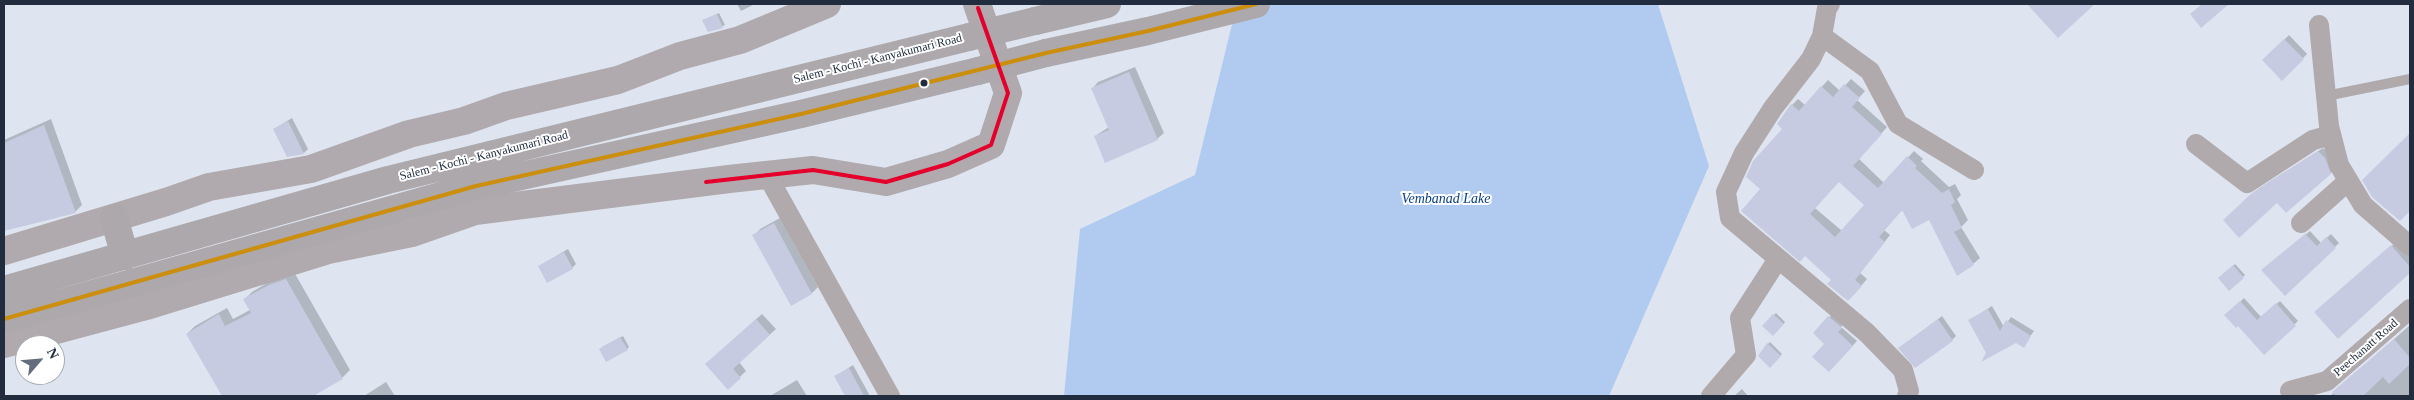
<!DOCTYPE html>
<html>
<head>
<meta charset="utf-8">
<style>
	body { margin:0 }
	#map { position:relative; width:2414px; height:400px; overflow:hidden; background:#dee5f0; font-family:"Times New Roman",serif }
	canvas { display:block }
	.frame { position:absolute; inset:0; border:5px solid #212d3f; pointer-events:none }
	.north { position:absolute; left:15px; top:335px; width:50px; height:50px; box-sizing:border-box; background:#fff; border:1px solid #a6abb2; border-radius:50%; rotate:63deg; font-size:14px; font-weight:700; line-height:20px; text-align:center; color:#212d3f }
	.north::after { content:''; display:block; margin:auto; width:18px; height:22px; background:#636d7d; clip-path:polygon(50% 0,100% 100%,50% 72%,0 100%) }
</style>
</head>
<body>
<div id="map">
<canvas width="2414" height="400"></canvas>
<div class="frame"></div>
<div class="north">N</div>
</div>
<script>
const ctx = document.querySelector('canvas').getContext('2d');
ctx.lineJoin = 'round';
function paint(path, color) {
  ctx.fillStyle = color;
  ctx.fill(path, 'evenodd');
}
function shape(rows) {
  const path = new Path2D();
  for (const r of rows) {
    path.moveTo(r[0], r[1]);
    for (let i = 2; i < r.length; i += 2) path.lineTo(r[i], r[i + 1]);
  }
  return path;
}
function strokePath(path, color, width, dash) {
  ctx.strokeStyle = color;
  ctx.lineWidth = width;
  ctx.lineCap = dash ? 'butt' : 'round';
  ctx.setLineDash(dash || []);
  ctx.stroke(path);
}
function write(font, color, halo, rows, align = 'center') {
  ctx.font = font + ' "Times New Roman",serif';
  ctx.lineWidth = 4;
  ctx.setLineDash([]);
  ctx.textBaseline = 'middle';
  ctx.strokeStyle = halo;
  ctx.fillStyle = color;
  for (const [text, x, y, turn = 0] of rows) {
    ctx.save();
    ctx.translate(x, y);
    ctx.rotate((+turn || 0) * Math.PI / 180);
    ctx.textAlign = isNaN(turn) ? turn : align;
    if (halo) ctx.strokeText(text, 0, 0);
    ctx.fillText(text, 0, 0);
    ctx.restore();
  }
}
const water = shape([
	[1237,4,1658,4,1709,166,1609,396,1064,396,1080,229,1195,175]
]);
const shadow = shape([
	[737,4,755,4,741,11],
	[2029,4,2093,4,2058,36],
	[719,13,725,25,709,31,706,19],
	[2289,35,2307,54,2282,79,2264,60],
	[1135,67,1164,133,1157,139,1095,136,1109,127,1092,89,1098,82],
	[1851,79,1865,91,1857,100,1887,127,1859,159,1884,183,1914,151,1923,159,1921,161,1949,187,1955,184,1961,195,1957,199,1968,220,1961,227,1980,258,1973,264,1929,219,1903,209,1884,230,1890,235,1860,273,1867,279,1854,294,1833,280,1761,189,1784,129,1779,124,1792,105,1798,99,1805,105,1828,80,1840,91],
	[1839,181,1866,205,1842,231,1815,208],
	[292,118,308,149,304,153,274,129],
	[51,119,82,205,75,212,4,229,4,140],
	[2410,135,2410,209,2400,220,2363,180],
	[2323,148,2329,154,2334,169,2330,174,2277,201,2258,189],
	[780,218,818,287,812,293,754,236,760,229],
	[2310,231,2321,243,2331,234,2339,243,2285,295,2267,266],
	[2397,241,2410,256,2410,271,2338,337,2346,287],
	[568,249,576,264,572,268,539,266],
	[2235,264,2245,275,2229,289,2220,278],
	[294,272,350,370,342,378,313,396,223,396,187,334,195,326,227,308,233,319,250,310,244,300,252,292,277,277],
	[2244,298,2261,317,2280,301,2298,321,2264,353,2238,325,2226,316],
	[1992,306,2004,327,2011,317,2034,331,2023,346,2016,341,1988,353,1970,320],
	[1776,313,1785,322,1773,335,1763,326],
	[1833,313,1845,323,1841,327,1857,341,1829,371,1826,343,1815,333],
	[762,314,776,329,739,362,746,371,728,388,713,358],
	[1942,316,1956,336,1952,340,1900,348],
	[2410,325,2410,396,2330,396],
	[623,336,629,347,627,349,602,347],
	[1770,342,1782,354,1770,366,1768,344],
	[853,365,870,396,847,396,836,376],
	[797,380,807,396,770,396],
	[386,382,395,396,364,396],
	[1742,389,1748,396,1734,396]
]);
const building = shape([
	[2027,4,2095,4,2058,38],
	[2202,4,2229,4,2201,28,2190,14],
	[717,14,723,28,708,32,702,20],
	[2284,39,2304,59,2282,81,2262,60],
	[1129,72,1158,140,1105,163,1094,136,1109,130,1091,88],
	[1844,84,1860,98,1852,107,1882,134,1853,166,1878,188,1907,156,1917,166,1915,168,1942,193,1949,189,1955,202,1951,205,1962,228,1954,232,1974,265,1957,276,1929,220,1912,229,1902,210,1879,237,1885,242,1855,280,1862,286,1848,301,1827,284,1831,280,1805,256,1800,262,1741,211,1760,189,1746,177,1753,161,1782,129,1777,124,1791,104,1799,111,1821,86,1833,97],
	[1839,182,1864,205,1835,237,1810,214],
	[288,121,304,154,287,157,273,129],
	[44,125,76,213,4,231,4,143],
	[2410,133,2410,211,2400,221,2372,197,2362,180],
	[2318,151,2325,158,2331,174,2286,213,2277,203,2239,238,2223,220,2252,193],
	[774,223,812,294,791,306,752,235],
	[2305,234,2317,246,2326,237,2336,248,2285,296,2261,270],
	[2391,245,2410,267,2410,273,2338,339,2314,312],
	[564,252,573,269,547,283,538,266],
	[2233,265,2244,278,2229,291,2218,278],
	[286,279,343,379,313,396,222,396,186,334,219,314,225,326,251,313,243,299,269,285],
	[2240,301,2257,320,2276,303,2296,326,2264,355,2238,326,2236,328,2224,315],
	[1988,309,2000,331,2006,320,2031,336,2024,348,2016,343,1981,362,1986,353,1968,320],
	[1773,314,1784,324,1773,336,1762,326],
	[1828,316,1842,328,1838,332,1853,346,1829,372,1812,357,1824,344,1813,333],
	[756,319,770,335,733,369,741,378,728,390,705,364],
	[1938,319,1953,341,1915,368,1898,348],
	[620,337,628,350,606,362,599,349],
	[2394,339,2410,358,2410,364,2389,384,2383,377,2363,396,2336,396,2332,392],
	[1767,343,1781,356,1770,368,1758,356],
	[849,368,864,396,845,396,834,376]
]);
const lane = shape([
	[2326,96,2410,79]
]);
const street = shape([
	[1830,4,1827,8,1822,36,1811,59,1773,108,1744,153,1726,192,1730,218,1867,333,1903,370,1909,391,1907,396],
	[2319,25,2329,126,2339,165,2363,205,2410,246],
	[1822,36,1870,71,1898,124,1974,170],
	[2196,144,2247,183,2313,140,2331,135],
	[767,175,890,396],
	[2301,223,2347,182],
	[2290,391,2327,381,2410,309],
	[1711,396,1746,355,1740,318,1778,259]
]);
const secondary = shape([
	[4,251,166,202,209,187,311,169,409,134,464,121,506,106,618,80,680,56,740,40,827,4],
	[4,344,146,306,328,250,412,233,475,211,729,179,813,170,886,182,948,164,991,145,1008,93,977,4]
]);
const highway = shape([
	[1035,21,1107,4],
	[1046,53,1148,31,1256,4],
	[114,218,125,256],
	[4,290,388,180,969,37],
	[4,319,476,186,801,114,978,71]
]);
const highwayBridge = shape([
	[969,37,1035,21],
	[978,71,1046,53]
]);
const bus1 = shape([
	[4,319,476,186,801,114,1046,53,1148,31,1256,4]
]);
const bus2 = shape([
	[706,182,813,170,886,182,948,164,991,145,1008,93,978,8]
]);
const markers = [
	[924,83,4.5,"#212d3f"]
];
const streetNames = [
	["Salem - Kochi - Kanyakumari Road",878,59,-14],
	["Salem - Kochi - Kanyakumari Road",484,156,-14],
	["Peechanatt Road",2366,348,-41]
];
const waterNames = [
	["Vembanad Lake",1446,199]
];
paint(water, '#b1cbf0');
paint(shadow, '#0003');
paint(building, '#c6cbe1');
strokePath(lane, '#b1aaac', 10);
strokePath(street, '#b1aaac', 20);
strokePath(secondary, '#b0a9ad', 28);
strokePath(highway, '#ada8ac', 28);
strokePath(highwayBridge, '#ada8ac', 28);
strokePath(bus1, '#cc8e0d', 4);
strokePath(bus2, '#e4002b', 4);
for (const [x, y, r, color] of markers) {
  const dot = new Path2D();
  dot.arc(x, y, r, 0, 2 * Math.PI);
  ctx.fillStyle = color;
  ctx.fill(dot);
  strokePath(dot, '#fff', 2);
}
write('12px', '#212d3f', '#fff', streetNames);
write('italic 14px', '#063f85', '#fff', waterNames);
</script>
</body>
</html>
